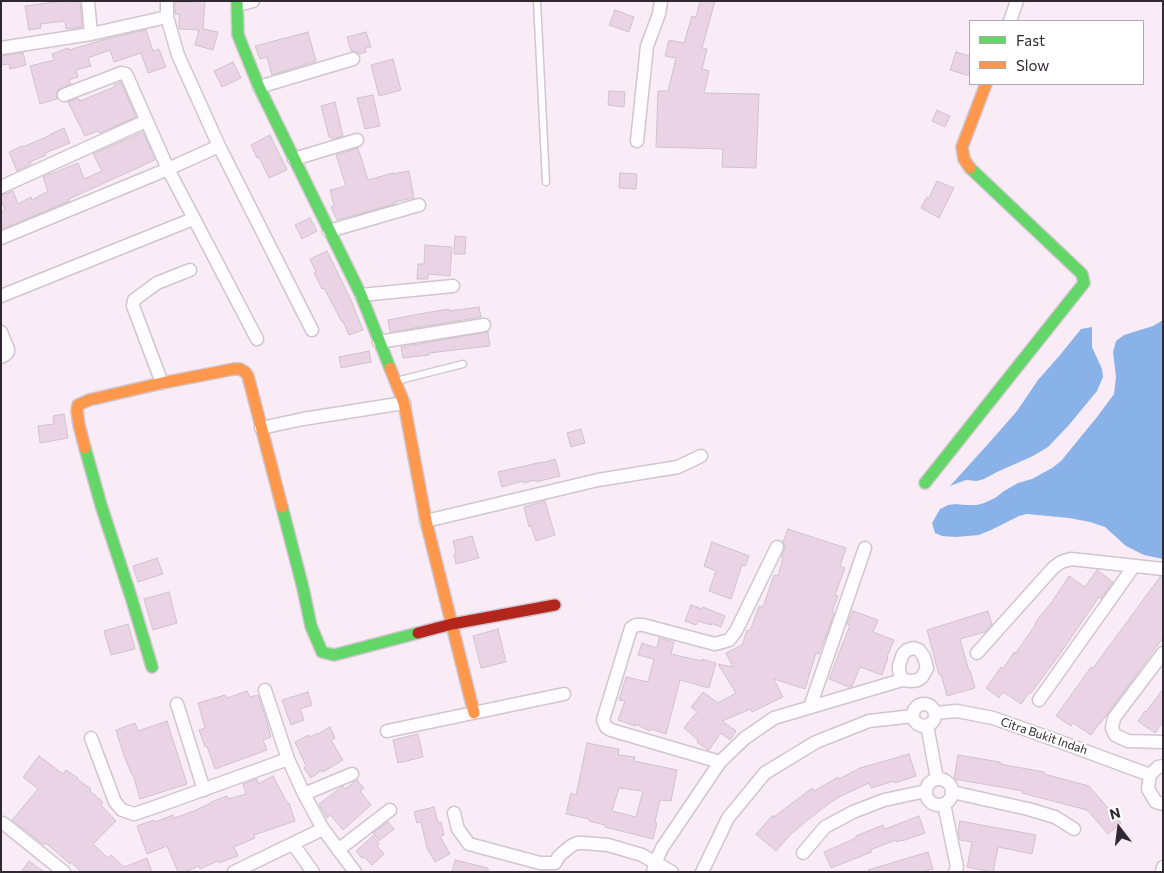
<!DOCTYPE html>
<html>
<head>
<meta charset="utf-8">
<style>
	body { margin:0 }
	#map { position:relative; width:1164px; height:873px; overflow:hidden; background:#f9ecf7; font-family:Commissioner,sans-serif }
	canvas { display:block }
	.frame { position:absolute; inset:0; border:2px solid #312931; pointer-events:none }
	.legend { position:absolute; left:969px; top:20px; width:175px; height:65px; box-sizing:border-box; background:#fff; border:1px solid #ada9ad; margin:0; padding:6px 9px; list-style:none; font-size:15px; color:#312931 }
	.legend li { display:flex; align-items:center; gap:10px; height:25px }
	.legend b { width:25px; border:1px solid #ada9ad }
	.north { position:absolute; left:1094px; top:803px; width:50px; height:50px; -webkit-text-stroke:4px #fff; paint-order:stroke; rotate:345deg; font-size:14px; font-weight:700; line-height:20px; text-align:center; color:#312931 }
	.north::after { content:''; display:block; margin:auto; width:18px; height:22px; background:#312931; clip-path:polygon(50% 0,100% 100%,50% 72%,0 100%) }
</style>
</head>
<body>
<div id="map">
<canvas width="1164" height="873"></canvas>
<div class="frame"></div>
<ul class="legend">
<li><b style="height:6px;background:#63d668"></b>Fast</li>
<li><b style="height:6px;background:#ff974d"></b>Slow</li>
</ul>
<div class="north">N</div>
</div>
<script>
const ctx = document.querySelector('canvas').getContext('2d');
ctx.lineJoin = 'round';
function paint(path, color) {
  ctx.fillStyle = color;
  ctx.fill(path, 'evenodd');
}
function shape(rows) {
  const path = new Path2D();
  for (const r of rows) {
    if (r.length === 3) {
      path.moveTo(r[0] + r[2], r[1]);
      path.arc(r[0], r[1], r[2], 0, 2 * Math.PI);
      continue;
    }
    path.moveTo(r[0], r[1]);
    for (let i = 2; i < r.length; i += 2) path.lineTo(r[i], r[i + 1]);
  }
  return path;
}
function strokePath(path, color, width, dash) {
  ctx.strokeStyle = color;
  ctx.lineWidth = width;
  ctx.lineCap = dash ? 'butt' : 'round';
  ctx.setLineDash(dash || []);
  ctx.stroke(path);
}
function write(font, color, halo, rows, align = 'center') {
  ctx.font = font + ' Commissioner,sans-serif';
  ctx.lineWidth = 4;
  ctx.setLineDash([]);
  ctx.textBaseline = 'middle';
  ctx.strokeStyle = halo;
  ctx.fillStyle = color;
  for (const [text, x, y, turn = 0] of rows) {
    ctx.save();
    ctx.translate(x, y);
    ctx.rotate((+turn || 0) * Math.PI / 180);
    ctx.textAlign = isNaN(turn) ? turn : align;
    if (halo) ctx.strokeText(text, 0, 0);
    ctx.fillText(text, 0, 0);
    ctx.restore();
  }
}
const water = shape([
	[1163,320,1163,559,1144,555,1126,546,1105,527,1090,522,1069,518,1027,514,1019,516,991,530,979,535,956,537,942,536,935,533,932,523,940,509,948,505,955,504,965,505,977,505,984,503,995,498,1004,491,1018,483,1032,479,1052,468,1061,461,1097,417,1114,394,1116,377,1113,352,1116,341,1124,335,1153,326],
	[1092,327,1092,347,1102,369,1103,377,1097,391,1069,425,1048,447,1033,456,997,472,984,479,977,481,966,480,950,486,988,444,1017,411,1038,380,1060,355,1081,329]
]);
const building = shape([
	[63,1,80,1,82,27,66,29,65,21,40,24,41,28,29,30,25,6,63,1],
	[192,1,205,1,203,29,218,32,213,50,195,45,199,30,179,29,179,14,175,14,175,2,192,2,192,1],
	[700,1,715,1,702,48,707,49,702,69,709,71,704,93,759,94,756,168,722,167,723,149,656,147,658,91,668,91,676,58,665,56,669,40,684,43,692,16,696,17,700,1],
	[615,10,634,17,629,32,609,25,615,10],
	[146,30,153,51,159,49,166,67,148,73,141,53,114,62,110,50,88,58,91,66,76,70,78,77,69,80,71,84,58,90,56,94,57,99,40,104,30,66,54,60,52,54,68,48,69,50,102,40,146,30],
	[308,32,316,61,272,75,267,57,260,59,255,46,308,32],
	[366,32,371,47,365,48,366,52,359,54,355,51,351,51,347,37,366,32],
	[956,52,970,56,970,76,950,70,956,52],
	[23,53,26,65,10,69,9,64,1,65,1,56,23,53],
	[393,59,401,90,379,96,371,65,393,59],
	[233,62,241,78,222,87,214,71,233,62],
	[121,82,136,117,100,133,98,131,85,136,68,102,78,98,80,101,114,87,114,85,121,82],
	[609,91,625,92,624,107,608,105,609,91],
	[373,95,380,126,365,129,357,98,373,95],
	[335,102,343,136,332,139,331,137,329,137,321,106,335,102],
	[937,110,950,116,945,127,932,121,937,110],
	[64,128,70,143,45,153,46,155,30,162,31,164,17,171,9,152,22,146,23,147,51,135,51,134,64,128],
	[143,132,155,160,69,199,69,201,3,229,1,226,1,212,5,210,1,200,1,195,13,191,18,204,31,197,32,200,48,191,43,177,78,163,84,179,102,171,93,154,143,132],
	[270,135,287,170,269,178,259,157,257,158,251,145,270,135],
	[358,148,368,180,393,173,393,174,409,171,414,198,394,202,395,204,337,220,331,207,334,206,330,190,346,186,336,155,358,148],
	[620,173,637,174,636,189,619,188,620,173],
	[937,181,954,188,939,218,921,208,927,197,929,198,937,181],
	[310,218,317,231,302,239,295,225,310,218],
	[455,236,466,237,465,254,454,254,455,236],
	[425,245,452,247,450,276,428,274,428,279,417,279,418,264,424,264,425,245],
	[327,251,351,300,363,330,349,335,343,321,342,322,324,288,322,289,314,273,316,272,310,259,327,251],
	[479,307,481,317,390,332,388,320,425,313,449,309,449,311,479,307],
	[488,332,490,346,429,353,429,355,403,358,401,347,488,332],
	[369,351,371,362,341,368,339,357,369,351],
	[64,414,68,438,40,443,38,426,54,424,53,416,64,414],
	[581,429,585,443,571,447,567,433,581,429],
	[555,459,560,476,536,482,535,480,524,483,523,481,502,487,498,472,542,462,542,463,555,459],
	[545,501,555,535,536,541,531,526,529,527,524,507,545,501],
	[788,529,846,548,840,566,845,568,835,595,838,596,832,612,834,613,831,622,819,654,816,653,805,689,774,679,783,697,752,712,751,709,722,721,736,731,730,740,721,733,709,750,708,750,697,742,698,740,684,728,697,712,691,707,703,692,718,703,736,693,718,664,733,667,726,653,742,645,747,630,750,631,759,606,763,607,774,575,778,576,783,558,781,557,785,547,783,542,788,529],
	[472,536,479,558,456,564,454,554,456,553,453,541,472,536],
	[712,542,749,556,745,566,742,565,731,599,709,591,716,571,704,566,712,542],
	[157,558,163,574,138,582,133,566,157,558],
	[1097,570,1113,582,1101,599,1099,597,1057,658,1031,693,1029,693,1021,704,1003,692,999,698,986,688,1001,667,1003,669,1014,652,1015,654,1036,624,1035,623,1041,615,1052,602,1069,576,1085,587,1097,570],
	[1160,577,1163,577,1163,638,1100,724,1099,724,1091,735,1073,723,1071,726,1056,716,1091,667,1093,668,1160,577],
	[169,592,177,623,153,630,144,599,169,592],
	[691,605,702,609,703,607,725,616,721,627,711,623,711,625,698,621,696,625,685,621,691,605],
	[853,611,878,620,873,632,894,640,887,657,888,658,882,675,860,667,852,686,849,687,829,679,850,625,847,624,853,611],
	[988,611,992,624,985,632,960,639,969,671,970,670,975,688,947,696,941,675,939,675,927,630,988,611],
	[128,624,135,649,111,655,104,631,128,624],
	[498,629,506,662,481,668,473,636,498,629],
	[659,638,674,642,671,654,702,661,702,659,716,663,709,688,680,680,666,734,651,729,650,731,635,724,635,726,618,720,625,701,619,700,626,677,648,682,654,659,638,655,642,643,657,648,659,638],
	[1163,689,1163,722,1155,733,1138,721,1145,711,1146,712,1163,689],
	[247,691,250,697,258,695,265,716,271,737,263,740,267,750,215,769,207,746,205,747,199,730,205,728,198,703,225,695,227,698,247,691],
	[308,692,312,705,300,709,304,720,291,725,282,700,308,692],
	[167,721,187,784,140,799,133,774,132,775,124,756,116,730,135,723,138,731,167,721],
	[330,727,335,738,331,740,343,760,323,772,322,770,311,778,304,768,306,766,295,742,309,735,310,737,318,733,318,734,330,727],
	[418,734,423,757,398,763,393,740,418,734],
	[587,743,619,749,618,755,635,757,634,761,677,770,671,801,660,800,655,822,657,823,653,839,605,827,605,825,589,821,589,819,566,814,571,793,576,795,587,743],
	[619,788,643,791,636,817,612,811,619,788],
	[909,754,916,776,895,783,894,781,871,788,869,783,841,796,831,802,809,819,790,835,776,851,756,834,773,815,774,817,812,788,814,791,838,777,839,779,860,768,909,754],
	[958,755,1000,762,1000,764,1044,772,1044,774,1089,786,1121,823,1108,834,1087,810,1022,793,1023,791,954,779,958,755],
	[39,756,63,774,66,770,78,778,77,779,91,789,90,791,103,802,101,805,116,821,93,844,108,858,111,855,124,867,147,858,152,872,81,872,71,862,70,864,46,843,44,845,12,820,38,789,23,777,39,756],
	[273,776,288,804,289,803,295,821,254,835,255,838,234,847,238,856,219,863,218,861,200,869,199,866,185,872,178,872,167,846,147,854,137,826,154,820,155,822,173,815,174,818,194,811,211,803,211,802,227,796,228,799,246,794,243,784,257,779,258,784,273,776],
	[357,780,364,788,360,791,371,805,343,830,330,815,327,818,319,804,343,786,345,789,357,780],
	[434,807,438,823,441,822,444,835,440,836,450,854,435,862,427,848,421,822,417,823,414,812,434,807],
	[919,816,925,833,902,841,902,840,896,842,896,840,870,850,872,852,831,868,824,852,856,838,856,836,883,825,885,829,919,816],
	[960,821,1036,835,1032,854,998,847,993,872,967,867,972,842,960,840,958,831,960,821],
	[388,822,394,829,379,841,373,833,388,822],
	[373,836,379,844,377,846,384,854,372,865,364,857,362,858,356,851,373,836],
	[928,852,933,869,921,872,869,872,868,870,928,852],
	[455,860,488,868,488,872,452,872,455,860],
	[29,861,44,872,21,872,29,861]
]);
const lane = shape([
	[537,1,546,182],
	[396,381,463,364]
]);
const street = shape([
	[88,1,91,34],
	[238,5,253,1],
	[167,17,178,55,219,146,312,330],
	[1010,21,1017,1],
	[1,48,91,34,167,17,167,1],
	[259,87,353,59],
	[64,95,121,73,126,74,168,169,257,339],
	[637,141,647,46,659,14,661,1],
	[294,159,357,140],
	[1,187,146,121],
	[329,231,419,205],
	[1,238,168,169,219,146],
	[361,295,453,286],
	[1,296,193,219],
	[1,332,8,349,8,352,5,355,1,357],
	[379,342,484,325],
	[162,383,133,306,134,300,157,283,190,270],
	[261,428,303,419,404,403],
	[426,521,598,480,678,467,701,456],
	[977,653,1053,568,1061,562,1071,559,1163,569],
	[1163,653,1114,718,1112,728,1115,735,1128,741,1163,742],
	[265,690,288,759,304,794,323,829,355,872],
	[1039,700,1134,566],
	[177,704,204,790],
	[924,715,11],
	[810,707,865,548],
	[935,713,957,711,993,718,1058,741,1150,775],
	[927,725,937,779],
	[387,731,564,694],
	[91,738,115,802,122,810,134,814,155,807,288,759],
	[720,762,611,730,606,727,603,720,631,628,636,625,643,625,715,644,729,640,736,631,777,547],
	[1163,766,1158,767,1150,775,1148,789,1156,802,1163,804],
	[939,792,13],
	[952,792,1028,809,1055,817,1074,829],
	[304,794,352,774],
	[944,804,957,867,955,872],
	[454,813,458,829,469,844,540,863,555,863],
	[3,823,64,872],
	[293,844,313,872],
	[338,850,390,810],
	[803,853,825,827,853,812,884,800,926,791],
	[555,863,559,856,571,846,577,843,584,843,608,845,642,855,672,872],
	[234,872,323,829],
	[653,872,655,863,662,848,720,762,745,738,774,718,902,680,911,681,918,680,922,677,927,668,924,657,919,650,914,648,907,650,903,654,899,665,899,671,902,680],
	[702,872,728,818,765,773,816,742,869,721,913,716],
	[1162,872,1163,867]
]);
const fast = shape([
	[237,1,238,35,259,87,361,295,390,368],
	[85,448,101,505,132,600,152,667],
	[925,483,1084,283,1082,274,970,168],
	[282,507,303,588,311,626,322,652,334,655,418,633]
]);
const slow = shape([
	[970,168,964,159,962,147,986,84],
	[390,368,404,403,426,521,474,713],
	[85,448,79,425,77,411,78,405,89,400,162,383,234,369,240,369,245,372,248,376,282,507]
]);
const jam = shape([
	[418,633,452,624,555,605]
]);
const streetNames = [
	["Citra Bukit Indah",1044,736,19]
];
paint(water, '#89b3e8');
paint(building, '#ead3e4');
strokePath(building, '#cec3cc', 1);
strokePath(lane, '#d0c6ce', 9);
strokePath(street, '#d0c6ce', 15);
strokePath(fast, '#d0c6ce', 14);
strokePath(slow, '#d0c6ce', 14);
strokePath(jam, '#d0c6ce', 14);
strokePath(lane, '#fefcfe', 6);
strokePath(street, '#fefcfe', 12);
strokePath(fast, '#63d668', 11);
strokePath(slow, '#ff974d', 11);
strokePath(jam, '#b3261e', 11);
write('12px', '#312931', '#fff', streetNames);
</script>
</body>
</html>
